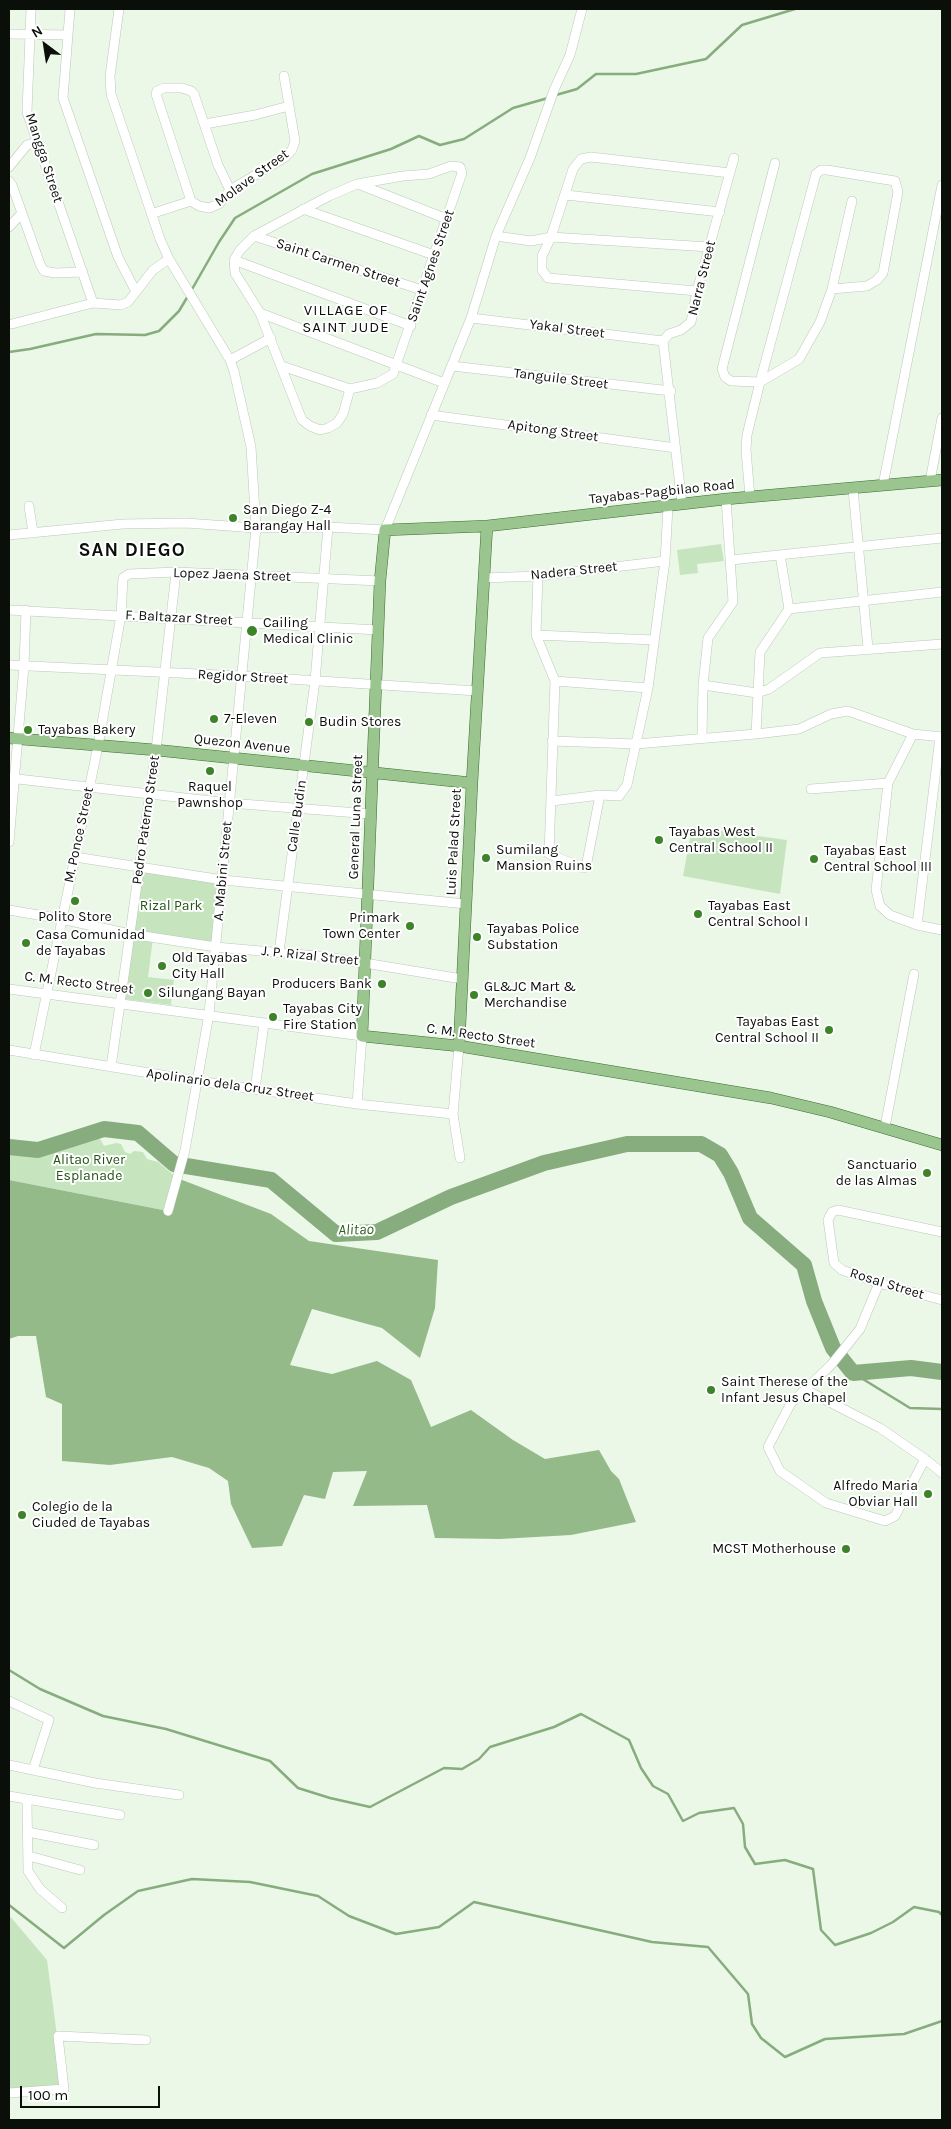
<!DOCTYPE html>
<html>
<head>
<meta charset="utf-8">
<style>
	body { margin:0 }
	#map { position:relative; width:951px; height:2129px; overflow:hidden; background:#ebf8e8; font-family:Karla,sans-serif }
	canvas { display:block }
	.frame { position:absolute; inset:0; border:10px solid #0b0f0a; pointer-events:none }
	.north { position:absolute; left:20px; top:20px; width:50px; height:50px; -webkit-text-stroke:4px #fff; paint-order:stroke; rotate:329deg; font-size:14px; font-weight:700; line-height:20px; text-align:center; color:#0b0f0a }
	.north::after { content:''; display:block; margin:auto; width:18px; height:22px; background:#0b0f0a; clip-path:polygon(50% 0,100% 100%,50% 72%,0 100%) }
	.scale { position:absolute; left:20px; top:2086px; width:140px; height:22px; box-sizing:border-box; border:2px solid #0b0f0a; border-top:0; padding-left:6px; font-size:15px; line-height:18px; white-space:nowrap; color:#0b0f0a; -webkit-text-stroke:4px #fff; paint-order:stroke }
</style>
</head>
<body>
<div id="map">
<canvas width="951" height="2129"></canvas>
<div class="frame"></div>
<div class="north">N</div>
<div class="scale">100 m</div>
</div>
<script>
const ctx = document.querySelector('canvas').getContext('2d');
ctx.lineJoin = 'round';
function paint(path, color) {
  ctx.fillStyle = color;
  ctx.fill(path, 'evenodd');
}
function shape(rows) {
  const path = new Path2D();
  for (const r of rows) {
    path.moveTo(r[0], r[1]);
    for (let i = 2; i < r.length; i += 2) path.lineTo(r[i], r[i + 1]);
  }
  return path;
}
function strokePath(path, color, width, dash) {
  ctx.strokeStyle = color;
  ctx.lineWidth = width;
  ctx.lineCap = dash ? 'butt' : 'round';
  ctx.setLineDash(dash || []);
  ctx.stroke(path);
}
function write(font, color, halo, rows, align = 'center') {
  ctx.font = font + ' Karla,sans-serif';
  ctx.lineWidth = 4;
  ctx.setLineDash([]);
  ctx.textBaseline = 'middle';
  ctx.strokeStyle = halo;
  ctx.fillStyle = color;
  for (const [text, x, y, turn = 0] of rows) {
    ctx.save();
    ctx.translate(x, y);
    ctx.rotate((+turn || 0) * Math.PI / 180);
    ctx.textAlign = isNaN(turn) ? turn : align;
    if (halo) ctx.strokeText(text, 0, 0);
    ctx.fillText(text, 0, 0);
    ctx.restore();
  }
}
const green = shape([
	[721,544,724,561,697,564,698,573,680,575,677,550],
	[692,827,787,840,780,894,683,876],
	[140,867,223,880,216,947,153,938,148,977,174,980,171,1005,124,999],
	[95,1137,100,1139,104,1146,116,1143,121,1144,125,1152,130,1154,134,1151,143,1152,147,1159,158,1162,177,1178,168,1211,9,1180,9,1147,38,1150,71,1139,87,1141],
	[9,1915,47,1960,64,2089,9,2095]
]);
const forest = shape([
	[177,1178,271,1214,309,1241,438,1260,435,1308,420,1358,382,1328,312,1309,290,1365,332,1374,377,1361,411,1380,431,1427,471,1410,513,1440,545,1459,599,1450,611,1471,619,1479,636,1522,571,1535,500,1539,435,1538,427,1505,353,1506,367,1471,333,1472,325,1499,304,1495,282,1546,252,1548,231,1504,228,1481,209,1468,172,1457,110,1465,62,1461,62,1404,46,1397,36,1336,18,1336,9,1339,9,1180,168,1211]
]);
const stream = shape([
	[556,95,577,89,596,74,636,74,706,59,742,25,795,9],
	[191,291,219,242,235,218,312,174,391,149,419,136,440,145,464,139,513,108,548,98],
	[9,352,30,349,96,334,145,335,159,331,179,311,188,296],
	[853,1373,910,1408,942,1409],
	[9,1670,40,1689,103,1716,166,1729,270,1761,298,1788,330,1798,370,1807,444,1768,462,1769,479,1759,490,1747,554,1727,581,1714,629,1740,641,1768,653,1786,668,1794,683,1821,699,1813,734,1808,743,1824,745,1847,755,1864,785,1860,813,1869,821,1930,835,1945,871,1933,893,1922,914,1907,939,1912,942,1915],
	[9,1905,64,1948,104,1915,138,1891,192,1879,250,1882,318,1896,349,1916,396,1934,439,1927,474,1902,652,1942,708,1947,748,1994,752,2024,761,2038,785,2057,825,2039,904,2034,942,2021]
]);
const river = shape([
	[9,1147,38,1150,104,1129,138,1133,174,1164,271,1180,336,1234,377,1232,451,1197,544,1163,627,1144,701,1144,720,1155,731,1173,750,1218,804,1265,814,1301,833,1348,853,1373,911,1368,942,1372]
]);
const minor = shape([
	[31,9,27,112,93,303],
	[70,9,63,98,118,257,135,290],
	[119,9,110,76,111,94,160,239,169,259,230,360,234,371,251,447,256,528,209,1014,185,1150,168,1211],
	[9,34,68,35],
	[205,124,255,115,289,106],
	[775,163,722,369,725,377,731,381,760,382,799,359,820,322,832,289,852,201],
	[9,167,27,145,37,142],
	[9,181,12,185,40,264,44,271,55,273,83,272],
	[358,184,447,219],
	[230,190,218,165,194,94,191,91,182,88,164,88,157,91,156,94,191,201,199,206,209,208,219,204,230,190,284,158,292,150,295,141,284,76],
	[566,195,720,212],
	[303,209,434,255],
	[151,214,191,201],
	[9,227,22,213],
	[254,236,422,290],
	[496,236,531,241,551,237,709,247],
	[234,260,411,326],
	[697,291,548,278,542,270,542,256,551,237,573,169,581,159,591,157,730,173],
	[260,313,444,383],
	[471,318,663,341],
	[12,324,93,303,121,305,128,302,153,270,169,259],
	[230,360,271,338],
	[282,366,350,389,377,383,393,374,462,173,460,167,451,166,429,174,403,176,357,184,329,196,254,236,240,250,234,260,235,273,260,313,302,420,310,426,320,430,328,428,337,423,343,414,350,389],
	[452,366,671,391],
	[431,415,676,448],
	[930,481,942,418],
	[883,485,942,185],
	[853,489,868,648],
	[750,497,746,450,747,435,760,382,816,174,821,170,827,170,895,181,898,192,883,273,877,280,867,286,832,289],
	[682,504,663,341,669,334,681,330,691,322,697,291,734,158],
	[29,506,33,533],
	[9,535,123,524,186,523,256,528,328,527,385,530,471,318,496,236,530,158,554,90,570,55,582,9],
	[731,560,942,538],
	[538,576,536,635,555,681,648,688],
	[484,578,538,576,665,561],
	[789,609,942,592],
	[9,610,378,630],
	[536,635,654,640],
	[9,665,241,676,477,691],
	[555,681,549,854,583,868,586,867,600,795],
	[703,685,757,693,769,689,820,653,942,644],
	[756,734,760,652,789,609,780,555],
	[913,734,888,783,876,890,880,906,890,915,917,925,942,930],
	[702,737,703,685,708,638,733,602,726,499],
	[552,741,636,744,756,734,799,729,831,714,848,711,913,734,942,737],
	[9,778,229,803,371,814],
	[811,789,888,783],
	[552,801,600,795,619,796,627,785,648,688,665,561,668,507],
	[9,842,24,666,26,610],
	[75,857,223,880,466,904],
	[9,910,61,919,130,934,216,947,328,957,462,979],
	[917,925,940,737],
	[279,952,315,681,328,527],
	[9,989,362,1036,357,1104],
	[459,1046,453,1114,460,1158],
	[9,1050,198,1081,357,1104,453,1114],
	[34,1055,98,746,121,615,123,578,129,574,176,572,380,581],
	[111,1067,156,750,176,572],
	[255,1089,264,1024],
	[885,1127,914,974],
	[942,1232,838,1210,832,1212,828,1220,834,1263,842,1270,879,1283,942,1300],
	[879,1283,860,1329,831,1365,791,1403,768,1447,780,1471,826,1503,885,1521,895,1516,925,1459],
	[806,1390,880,1428,925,1459,942,1473],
	[9,1701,49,1720,33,1770],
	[9,1765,95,1783,179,1795],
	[9,1796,120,1815],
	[27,1801,28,1871,40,1889,62,1908],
	[28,1832,94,1845],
	[29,1856,80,1870],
	[9,2093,64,2089,58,2036,146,2040]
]);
const major = shape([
	[942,480,726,499,487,526,385,530,380,581,362,1036,459,1046,771,1098,830,1112,942,1145],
	[9,738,156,750,472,783],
	[459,1046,472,783,487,526]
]);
const markers = [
	[233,518,5,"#3d8429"],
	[252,631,6,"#3d8429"],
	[214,719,5,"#3d8429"],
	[309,722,5,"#3d8429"],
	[28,730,5,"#3d8429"],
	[210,771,5,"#3d8429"],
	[659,840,5,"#3d8429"],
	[486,858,5,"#3d8429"],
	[814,859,5,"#3d8429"],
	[75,901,5,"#3d8429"],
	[698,914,5,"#3d8429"],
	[410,926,5,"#3d8429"],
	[477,937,5,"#3d8429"],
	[26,943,5,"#3d8429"],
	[162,966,5,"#3d8429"],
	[382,984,5,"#3d8429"],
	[148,993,5,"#3d8429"],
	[474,995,5,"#3d8429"],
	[273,1017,5,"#3d8429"],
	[829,1030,5,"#3d8429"],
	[927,1173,5,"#3d8429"],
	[711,1390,5,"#3d8429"],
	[928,1494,5,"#3d8429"],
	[22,1515,5,"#3d8429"],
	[846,1549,5,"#3d8429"]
];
const streetNames = [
	["Mangga Street",44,158,72],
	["Molave Street",252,178,-36],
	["Saint Carmen Street",338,263,18],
	["Saint Agnes Street",431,266,-71],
	["Narra Street",702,278,-76],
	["Yakal Street",567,329,7],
	["Tanguile Street",561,379,7],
	["Apitong Street",553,431,8],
	["Tayabas-Pagbilao Road",662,492,-6],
	["Nadera Street",574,571,-6],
	["Lopez Jaena Street",232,575,2],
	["F. Baltazar Street",179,618,3],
	["Regidor Street",243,677,3],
	["Quezon Avenue",242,744,6],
	["Calle Budin",297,816,-82],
	["General Luna Street",356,817,-88],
	["Pedro Paterno Street",146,820,-82],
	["M. Ponce Street",79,835,-78],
	["Luis Palad Street",454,842,-87],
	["A. Mabini Street",223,871,-85],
	["J. P. Rizal Street",310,956,6],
	["C. M. Recto Street",79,983,7],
	["C. M. Recto Street",481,1036,8],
	["Apolinario dela Cruz Street",230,1085,8],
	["Rosal Street",887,1284,17]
];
const poiNames = [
	["San Diego Z-4",243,510],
	["Barangay Hall",243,526],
	["Cailing",263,623],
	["Medical Clinic",263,639],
	["7-Eleven",224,719],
	["Budin Stores",319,722],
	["Tayabas Bakery",38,730],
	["Raquel",210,787,"center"],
	["Pawnshop",210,803,"center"],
	["Tayabas West",669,832],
	["Central School II",669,848],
	["Sumilang",496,850],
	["Mansion Ruins",496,866],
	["Tayabas East",824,851],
	["Central School III",824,867],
	["Tayabas East",708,906],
	["Central School I",708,922],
	["Polito Store",75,917,"center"],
	["Primark",400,918,"right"],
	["Town Center",400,934,"right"],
	["Tayabas Police",487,929],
	["Substation",487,945],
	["Casa Comunidad",36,935],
	["de Tayabas",36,951],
	["Old Tayabas",172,958],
	["City Hall",172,974],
	["Producers Bank",372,984,"right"],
	["GL&JC Mart &",484,987],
	["Merchandise",484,1003],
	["Silungang Bayan",158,993],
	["Tayabas City",283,1009],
	["Fire Station",283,1025],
	["Tayabas East",819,1022,"right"],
	["Central School II",819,1038,"right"],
	["Sanctuario",917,1165,"right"],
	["de las Almas",917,1181,"right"],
	["Saint Therese of the",721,1382],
	["Infant Jesus Chapel",721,1398],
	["Alfredo Maria",918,1486,"right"],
	["Obviar Hall",918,1502,"right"],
	["Colegio de la",32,1507],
	["Ciuded de Tayabas",32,1523],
	["MCST Motherhouse",836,1549,"right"]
];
const parkNames = [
	["Rizal Park",171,906],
	["Alitao River",89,1160],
	["Esplanade",89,1176]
];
const neighbourhoodNames = [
	["VILLAGE OF",346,311],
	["SAINT JUDE",346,328]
];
const waterNames = [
	["Alitao",356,1230,-1]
];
const districtNames = [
	["SAN DIEGO",132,551]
];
paint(green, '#c6e5be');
paint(forest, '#94ba8a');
strokePath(stream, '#87ac7d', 2.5);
strokePath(river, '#87ac7d', 16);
strokePath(minor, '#bcc8b9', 10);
strokePath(major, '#3c6d30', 12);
strokePath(minor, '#fff', 9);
strokePath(major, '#9ac58f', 11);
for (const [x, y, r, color] of markers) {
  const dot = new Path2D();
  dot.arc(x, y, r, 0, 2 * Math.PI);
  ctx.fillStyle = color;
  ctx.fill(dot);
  strokePath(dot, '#fff', 2);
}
write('14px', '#0b0f0a', '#fff', streetNames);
write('14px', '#0b0f0a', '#fff', poiNames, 'left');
write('14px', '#235515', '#fff', parkNames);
ctx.letterSpacing = '1px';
write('15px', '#0b0f0a', '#fff', neighbourhoodNames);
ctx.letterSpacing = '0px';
write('italic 15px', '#306222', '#fff', waterNames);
ctx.letterSpacing = '1px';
write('bold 19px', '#0b0f0a', '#fff', districtNames);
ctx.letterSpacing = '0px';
</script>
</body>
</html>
